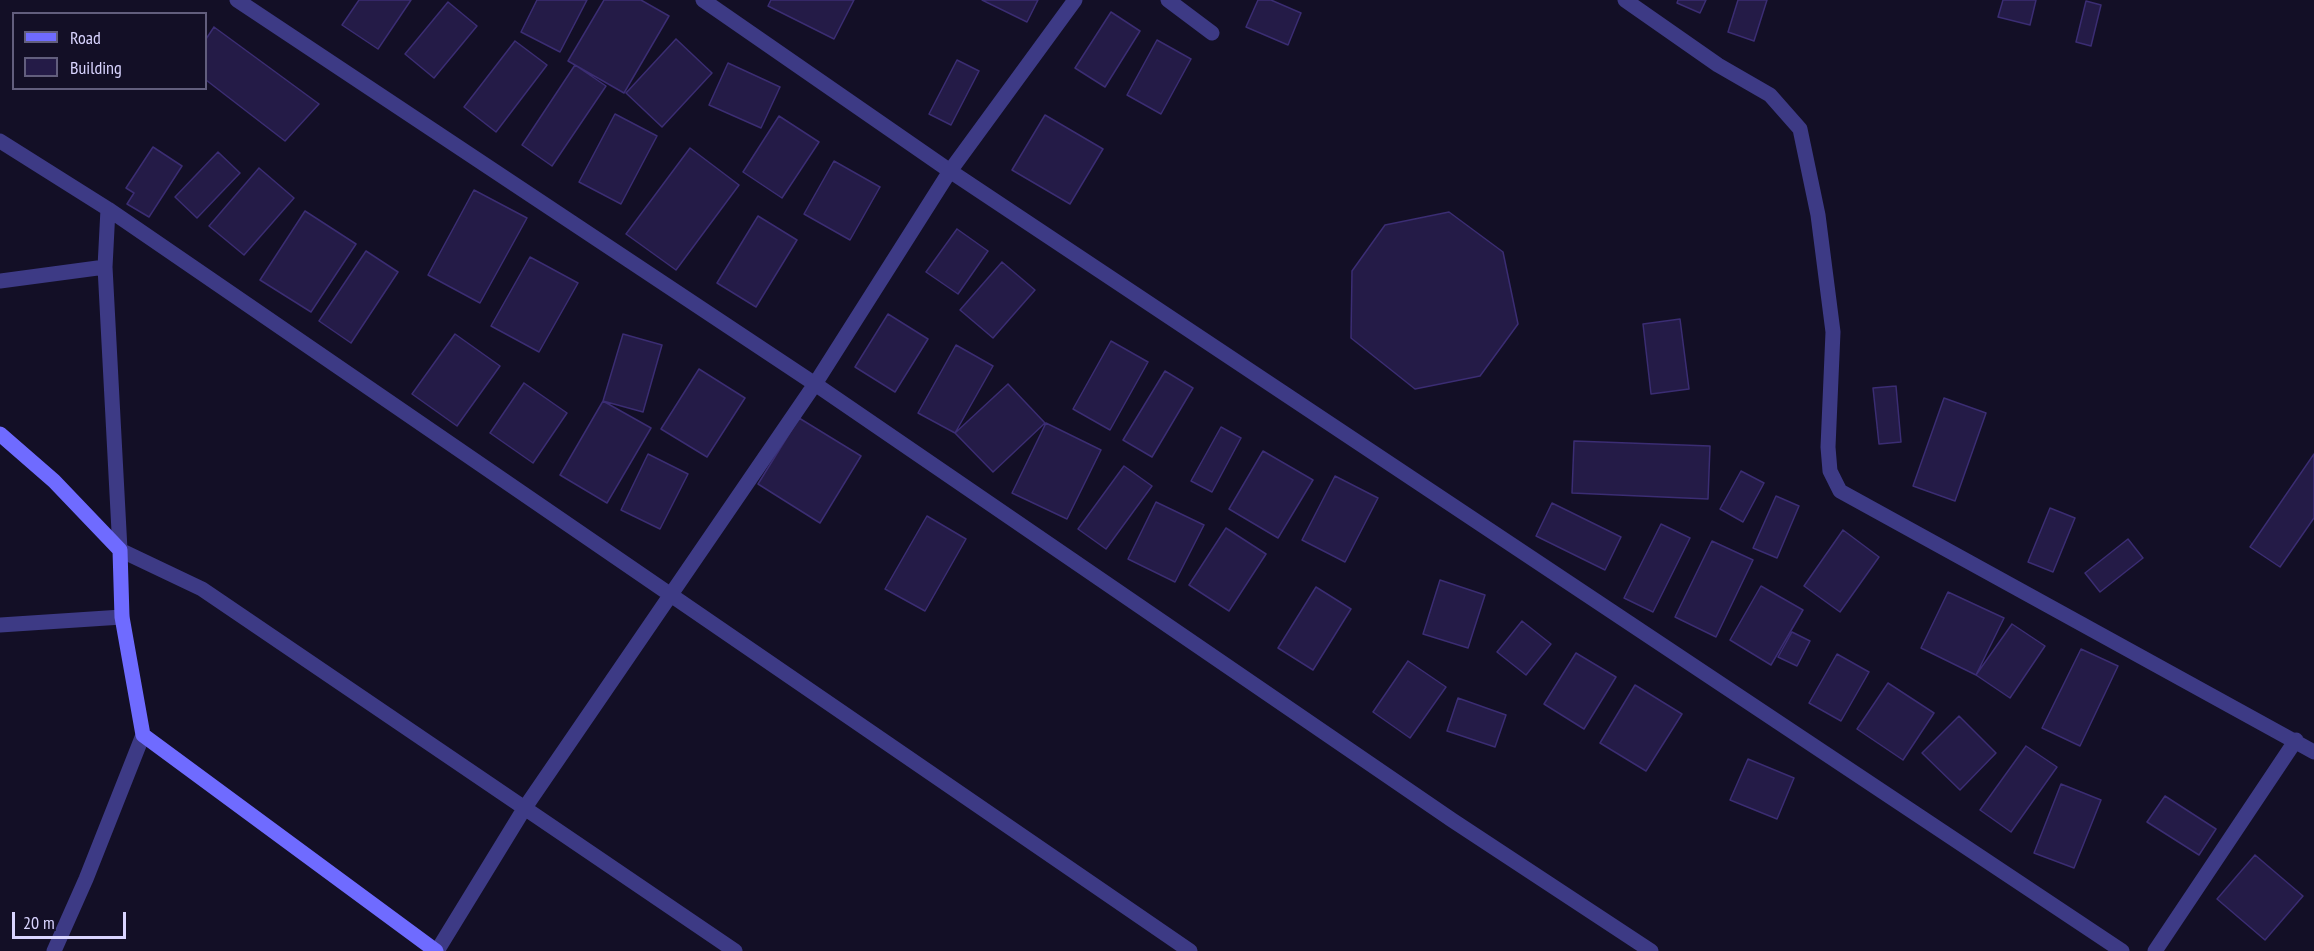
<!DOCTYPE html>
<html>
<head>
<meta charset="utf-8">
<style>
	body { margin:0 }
	#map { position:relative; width:2314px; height:951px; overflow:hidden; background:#130f26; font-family:"PT Sans Narrow",sans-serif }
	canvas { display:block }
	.legend { position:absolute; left:12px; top:12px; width:195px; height:78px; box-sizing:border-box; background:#130f26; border:2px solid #625e7d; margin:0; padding:8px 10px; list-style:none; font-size:18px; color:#d9d4ff }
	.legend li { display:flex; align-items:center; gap:12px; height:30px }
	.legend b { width:30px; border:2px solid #625e7d }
	.scale { position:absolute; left:12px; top:912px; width:114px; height:27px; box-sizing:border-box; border:3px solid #d9d4ff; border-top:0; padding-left:8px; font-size:18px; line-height:21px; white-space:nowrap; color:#d9d4ff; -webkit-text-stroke:4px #130f26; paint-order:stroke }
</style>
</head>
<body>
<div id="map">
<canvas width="2314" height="951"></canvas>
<ul class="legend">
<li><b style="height:8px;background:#6f6bff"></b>Road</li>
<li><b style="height:16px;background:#241b47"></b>Building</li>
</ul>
<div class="scale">20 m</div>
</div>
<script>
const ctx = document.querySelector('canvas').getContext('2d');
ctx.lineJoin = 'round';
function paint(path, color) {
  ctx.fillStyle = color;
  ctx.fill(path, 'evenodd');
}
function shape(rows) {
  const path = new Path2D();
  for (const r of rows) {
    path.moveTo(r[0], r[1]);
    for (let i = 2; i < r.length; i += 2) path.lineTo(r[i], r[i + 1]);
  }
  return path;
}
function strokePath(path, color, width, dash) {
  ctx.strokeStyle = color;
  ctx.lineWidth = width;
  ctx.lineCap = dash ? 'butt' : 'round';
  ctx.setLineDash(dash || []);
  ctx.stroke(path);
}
const building = shape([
	[359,0,411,0,378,49,342,25,359,0],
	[537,0,587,0,560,52,521,32,537,0],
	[604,0,641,0,669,16,624,93,568,61,604,0],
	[771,0,854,0,834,39,768,6,771,0],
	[982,0,1038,0,1027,22,982,0],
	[1258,0,1271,0,1301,13,1288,45,1246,27,1258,0],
	[1678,0,1706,0,1700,13,1677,3,1678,0],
	[1738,0,1767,0,1754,41,1728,32,1738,0],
	[2003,0,2036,0,2030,25,1998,17,2003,0],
	[2086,1,2101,5,2091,46,2076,42,2086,1],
	[448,2,477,26,434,78,405,54,448,2],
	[1111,12,1140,31,1105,87,1075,68,1111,12],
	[214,27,319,104,285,141,206,80,206,39,214,27],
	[676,39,712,73,662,127,626,93,676,39],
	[1157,40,1191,59,1161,114,1127,95,1157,40],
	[515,41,547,65,496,132,464,107,515,41],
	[957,60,979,71,951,125,929,114,957,60],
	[728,63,780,87,761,128,709,105,728,63],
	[575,65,606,86,552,166,522,145,575,65],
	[615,114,657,136,621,204,579,182,615,114],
	[1045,115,1103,149,1070,204,1012,170,1045,115],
	[779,116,819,142,782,198,743,172,779,116],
	[153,147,182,166,149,217,127,204,134,193,126,188,153,147],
	[690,148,739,185,676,270,626,234,690,148],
	[218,152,240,173,197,218,175,197,218,152],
	[834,161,880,187,850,240,804,214,834,161],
	[259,168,294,198,244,255,209,226,259,168],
	[474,190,527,218,480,303,428,275,474,190],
	[305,211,356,244,311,312,260,280,305,211],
	[1449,212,1503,252,1518,324,1480,376,1415,389,1351,338,1352,271,1385,225,1449,212],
	[758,216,797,240,756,307,717,283,758,216],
	[957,229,988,251,958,294,926,272,957,229],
	[366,251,398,272,351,343,319,321,366,251],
	[530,257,578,283,539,352,491,326,530,257],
	[1002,262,1035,290,993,338,960,310,1002,262],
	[888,314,928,339,895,392,855,367,888,314],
	[1680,319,1689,389,1651,394,1643,324,1680,319],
	[455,334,500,366,457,426,412,394,455,334],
	[623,334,662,345,643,412,603,401,623,334],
	[1111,341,1148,362,1110,430,1073,409,1111,341],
	[956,345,993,366,955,433,918,413,956,345],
	[699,369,745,398,707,457,661,429,699,369],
	[1165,371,1193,388,1152,457,1123,440,1165,371],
	[524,383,567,413,533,463,490,433,524,383],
	[1008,384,1045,423,993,472,955,433,1008,384],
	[1896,386,1901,442,1879,444,1873,388,1896,386],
	[1944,398,1986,413,1955,501,1913,486,1944,398],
	[603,401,651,428,607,503,560,475,603,401],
	[799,418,861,456,820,523,758,484,799,418],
	[1046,423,1101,450,1067,519,1012,493,1046,423],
	[1221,427,1241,438,1212,492,1191,481,1221,427],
	[1574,441,1710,446,1708,499,1572,493,1574,441],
	[1263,451,1313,480,1278,538,1229,509,1263,451],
	[648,454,688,474,660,529,621,510,648,454],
	[2314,454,2314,518,2280,567,2250,547,2314,454],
	[1124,466,1152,486,1106,549,1078,529,1124,466],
	[1741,471,1764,483,1743,522,1720,509,1741,471],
	[1335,476,1378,498,1345,562,1302,540,1335,476],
	[1776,496,1799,506,1777,558,1753,548,1776,496],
	[1156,502,1204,525,1175,582,1128,559,1156,502],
	[1552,503,1621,537,1605,570,1536,536,1552,503],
	[2050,508,2075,518,2053,572,2028,562,2050,508],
	[927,516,966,539,925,611,885,589,927,516],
	[1661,524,1690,538,1653,612,1624,598,1661,524],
	[1226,528,1266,554,1229,611,1189,585,1226,528],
	[1843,530,1879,557,1840,612,1804,586,1843,530],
	[2128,539,2143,558,2100,592,2085,573,2128,539],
	[1712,541,1753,560,1716,637,1675,617,1712,541],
	[1440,580,1485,595,1468,648,1423,634,1440,580],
	[1761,586,1803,610,1771,665,1730,640,1761,586],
	[1316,587,1351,609,1313,670,1278,648,1316,587],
	[1948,592,2004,618,1976,675,1921,648,1948,592],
	[1522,621,1551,644,1526,675,1497,652,1522,621],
	[2012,624,2045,646,2010,698,1976,675,2012,624],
	[1792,632,1810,641,1797,666,1778,657,1792,632],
	[2081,649,2118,666,2080,746,2042,728,2081,649],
	[1576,653,1616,677,1584,729,1544,704,1576,653],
	[1837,654,1869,672,1841,721,1809,703,1837,654],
	[1408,661,1446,687,1410,738,1373,712,1408,661],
	[1888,683,1934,713,1903,760,1857,729,1888,683],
	[1635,685,1682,714,1646,771,1600,743,1635,685],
	[1458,698,1506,715,1495,747,1447,731,1458,698],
	[1959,716,1996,753,1960,790,1922,753,1959,716],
	[2026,746,2057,767,2011,832,1980,810,2026,746],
	[1748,759,1794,778,1777,819,1730,800,1748,759],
	[2061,784,2101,800,2074,868,2034,853,2061,784],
	[2165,796,2216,829,2199,855,2147,822,2165,796],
	[2255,855,2303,896,2265,940,2217,899,2255,855]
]);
const street = shape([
	[237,0,815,384,1452,820,1651,951],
	[703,0,950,171,2122,951],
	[1168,0,1212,33],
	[1625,0,1718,65,1770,95,1800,129,1818,215,1833,332,1828,447,1830,471,1840,491,2314,752],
	[0,141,108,209,1190,951],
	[108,209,105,267,120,550,202,589,735,951],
	[0,281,105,267],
	[0,625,122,617],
	[54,951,86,879,143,735],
	[437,951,524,809,815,384,950,171,1075,0],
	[2155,951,2296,740]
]);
const secondary = shape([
	[0,434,54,481,120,550,122,617,143,735,436,951]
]);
paint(building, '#241b47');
strokePath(building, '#3b2d73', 1.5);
strokePath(street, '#3d3a85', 15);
strokePath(secondary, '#6f6bff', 15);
</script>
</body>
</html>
